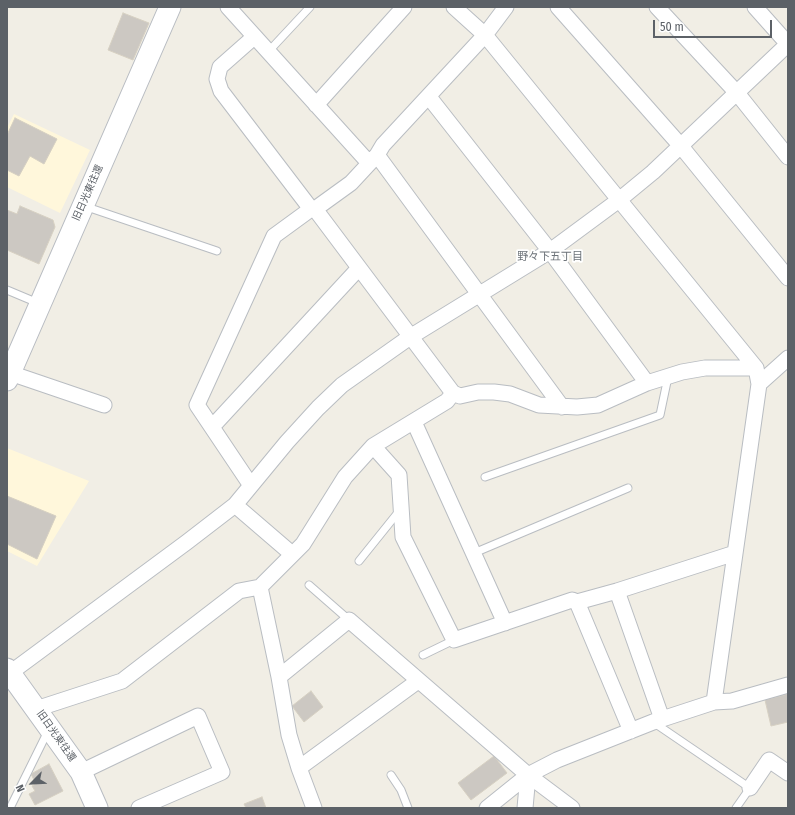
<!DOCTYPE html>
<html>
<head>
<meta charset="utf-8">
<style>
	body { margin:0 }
	#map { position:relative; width:795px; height:815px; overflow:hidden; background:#f1eee5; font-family:"Fira Sans Condensed",sans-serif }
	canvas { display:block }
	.frame { position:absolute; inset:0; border:8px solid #5c6167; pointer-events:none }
	.north { position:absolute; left:12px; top:763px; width:40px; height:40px; -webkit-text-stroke:3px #fff; paint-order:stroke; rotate:246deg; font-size:11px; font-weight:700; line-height:16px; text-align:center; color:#5c6167 }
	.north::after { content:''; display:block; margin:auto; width:14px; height:18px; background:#5c6167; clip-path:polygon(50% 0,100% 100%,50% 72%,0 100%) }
	.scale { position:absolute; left:653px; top:20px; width:119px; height:18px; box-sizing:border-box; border:2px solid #5c6167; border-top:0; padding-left:5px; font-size:12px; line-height:14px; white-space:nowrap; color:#5c6167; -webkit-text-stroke:3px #fff; paint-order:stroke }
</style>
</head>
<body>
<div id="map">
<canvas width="795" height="815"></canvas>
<div class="frame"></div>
<div class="north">N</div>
<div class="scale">50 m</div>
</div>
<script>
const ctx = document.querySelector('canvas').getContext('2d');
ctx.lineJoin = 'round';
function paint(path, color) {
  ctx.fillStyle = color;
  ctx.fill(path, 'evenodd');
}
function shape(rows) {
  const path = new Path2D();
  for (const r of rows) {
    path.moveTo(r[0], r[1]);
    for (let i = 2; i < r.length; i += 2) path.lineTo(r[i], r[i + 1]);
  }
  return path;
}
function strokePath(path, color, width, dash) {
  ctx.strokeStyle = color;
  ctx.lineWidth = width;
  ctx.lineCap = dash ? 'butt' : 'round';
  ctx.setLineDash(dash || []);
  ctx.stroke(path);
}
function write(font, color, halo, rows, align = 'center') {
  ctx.font = font + ' "Fira Sans Condensed","Noto Sans JP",sans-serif';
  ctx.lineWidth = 3.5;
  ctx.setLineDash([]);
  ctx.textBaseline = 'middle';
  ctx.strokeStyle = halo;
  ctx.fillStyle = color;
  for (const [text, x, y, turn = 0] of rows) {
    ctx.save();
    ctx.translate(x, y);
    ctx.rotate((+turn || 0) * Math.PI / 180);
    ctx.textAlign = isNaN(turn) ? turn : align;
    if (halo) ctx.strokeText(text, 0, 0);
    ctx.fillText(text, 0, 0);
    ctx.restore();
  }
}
const commercial = shape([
	[14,114,90,150,60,213,7,187,7,128],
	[7,448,89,481,37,566,7,551]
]);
const building = shape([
	[123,13,149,23,133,60,108,50,123,13],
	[15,118,57,139,44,164,30,156,19,176,7,170,7,135,15,118],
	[20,206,53,220,55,227,39,264,7,250,7,210,17,214,20,206],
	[7,496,56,516,37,559,7,544,7,496],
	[311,691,323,707,304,722,292,706,311,691],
	[788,694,788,722,771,726,765,700,788,694],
	[494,756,507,773,471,800,458,783,494,756],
	[49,764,63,791,35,805,29,794,35,791,32,786,36,784,31,774,49,764],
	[262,797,266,808,246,808,244,804,262,797]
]);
const lane = shape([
	[268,52,310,7],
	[84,206,217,251],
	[7,290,38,303],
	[485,477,660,415,668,377],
	[474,553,628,488],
	[359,561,400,510],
	[309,585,349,620],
	[423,655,454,640],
	[653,722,750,788,736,808],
	[391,775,401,790,408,808],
	[10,808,48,731]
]);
const street = shape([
	[228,7,369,163],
	[454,7,485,35,756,368,759,384,714,702],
	[558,7,680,145,788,278],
	[657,7,737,93,788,157],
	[755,7,788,44],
	[254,37,220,67,217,79,221,91,311,209,315,209],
	[429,97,550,251,647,383],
	[316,105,404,7],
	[377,155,562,407],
	[10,373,104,405],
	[759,384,788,358],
	[453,393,315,209,351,183,377,155,383,145,485,35,506,7],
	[414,422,505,623],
	[212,427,359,268],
	[373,446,399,475,403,537,454,640,572,600,577,602,617,591,735,553],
	[250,484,197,405,274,236,311,209],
	[235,505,292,554],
	[617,591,662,719],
	[577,602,631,731],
	[10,673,187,542,235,505,287,442,318,408,342,385,410,337,550,251,619,200,653,172,788,44],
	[279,677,349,620,528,775,572,808],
	[36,709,122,681,239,591,260,587],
	[299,768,418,681],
	[81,772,198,716,222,772,139,808],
	[750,788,769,760,788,773],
	[314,808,299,768,289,735,279,677,260,587,303,544,345,477,373,446,447,401,453,393,460,396,478,392,494,392,510,394,539,405,577,407,598,405,647,383,682,372,705,368,756,368],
	[487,808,528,775,557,760,653,722,714,702,732,701,788,685],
	[525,808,528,775]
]);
const secondary = shape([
	[7,380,170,7],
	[7,669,81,772,97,808]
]);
const streetNames = [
	["旧日光東往還",88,193,-66],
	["旧日光東往還",56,736,55]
];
const neighbourhoodNames = [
	["野々下五丁目",550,257]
];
paint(commercial, '#fff7db');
paint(building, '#ccc8c2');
strokePath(building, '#d6d0c2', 1);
strokePath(lane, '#b9bdc2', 9);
strokePath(street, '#b9bdc2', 17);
strokePath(secondary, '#b8bcc2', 23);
strokePath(lane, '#fff', 7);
strokePath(street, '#fff', 15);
strokePath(secondary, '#fff', 21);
write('10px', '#5c6167', '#fff', streetNames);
write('11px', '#6d7379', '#fff', neighbourhoodNames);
</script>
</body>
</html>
